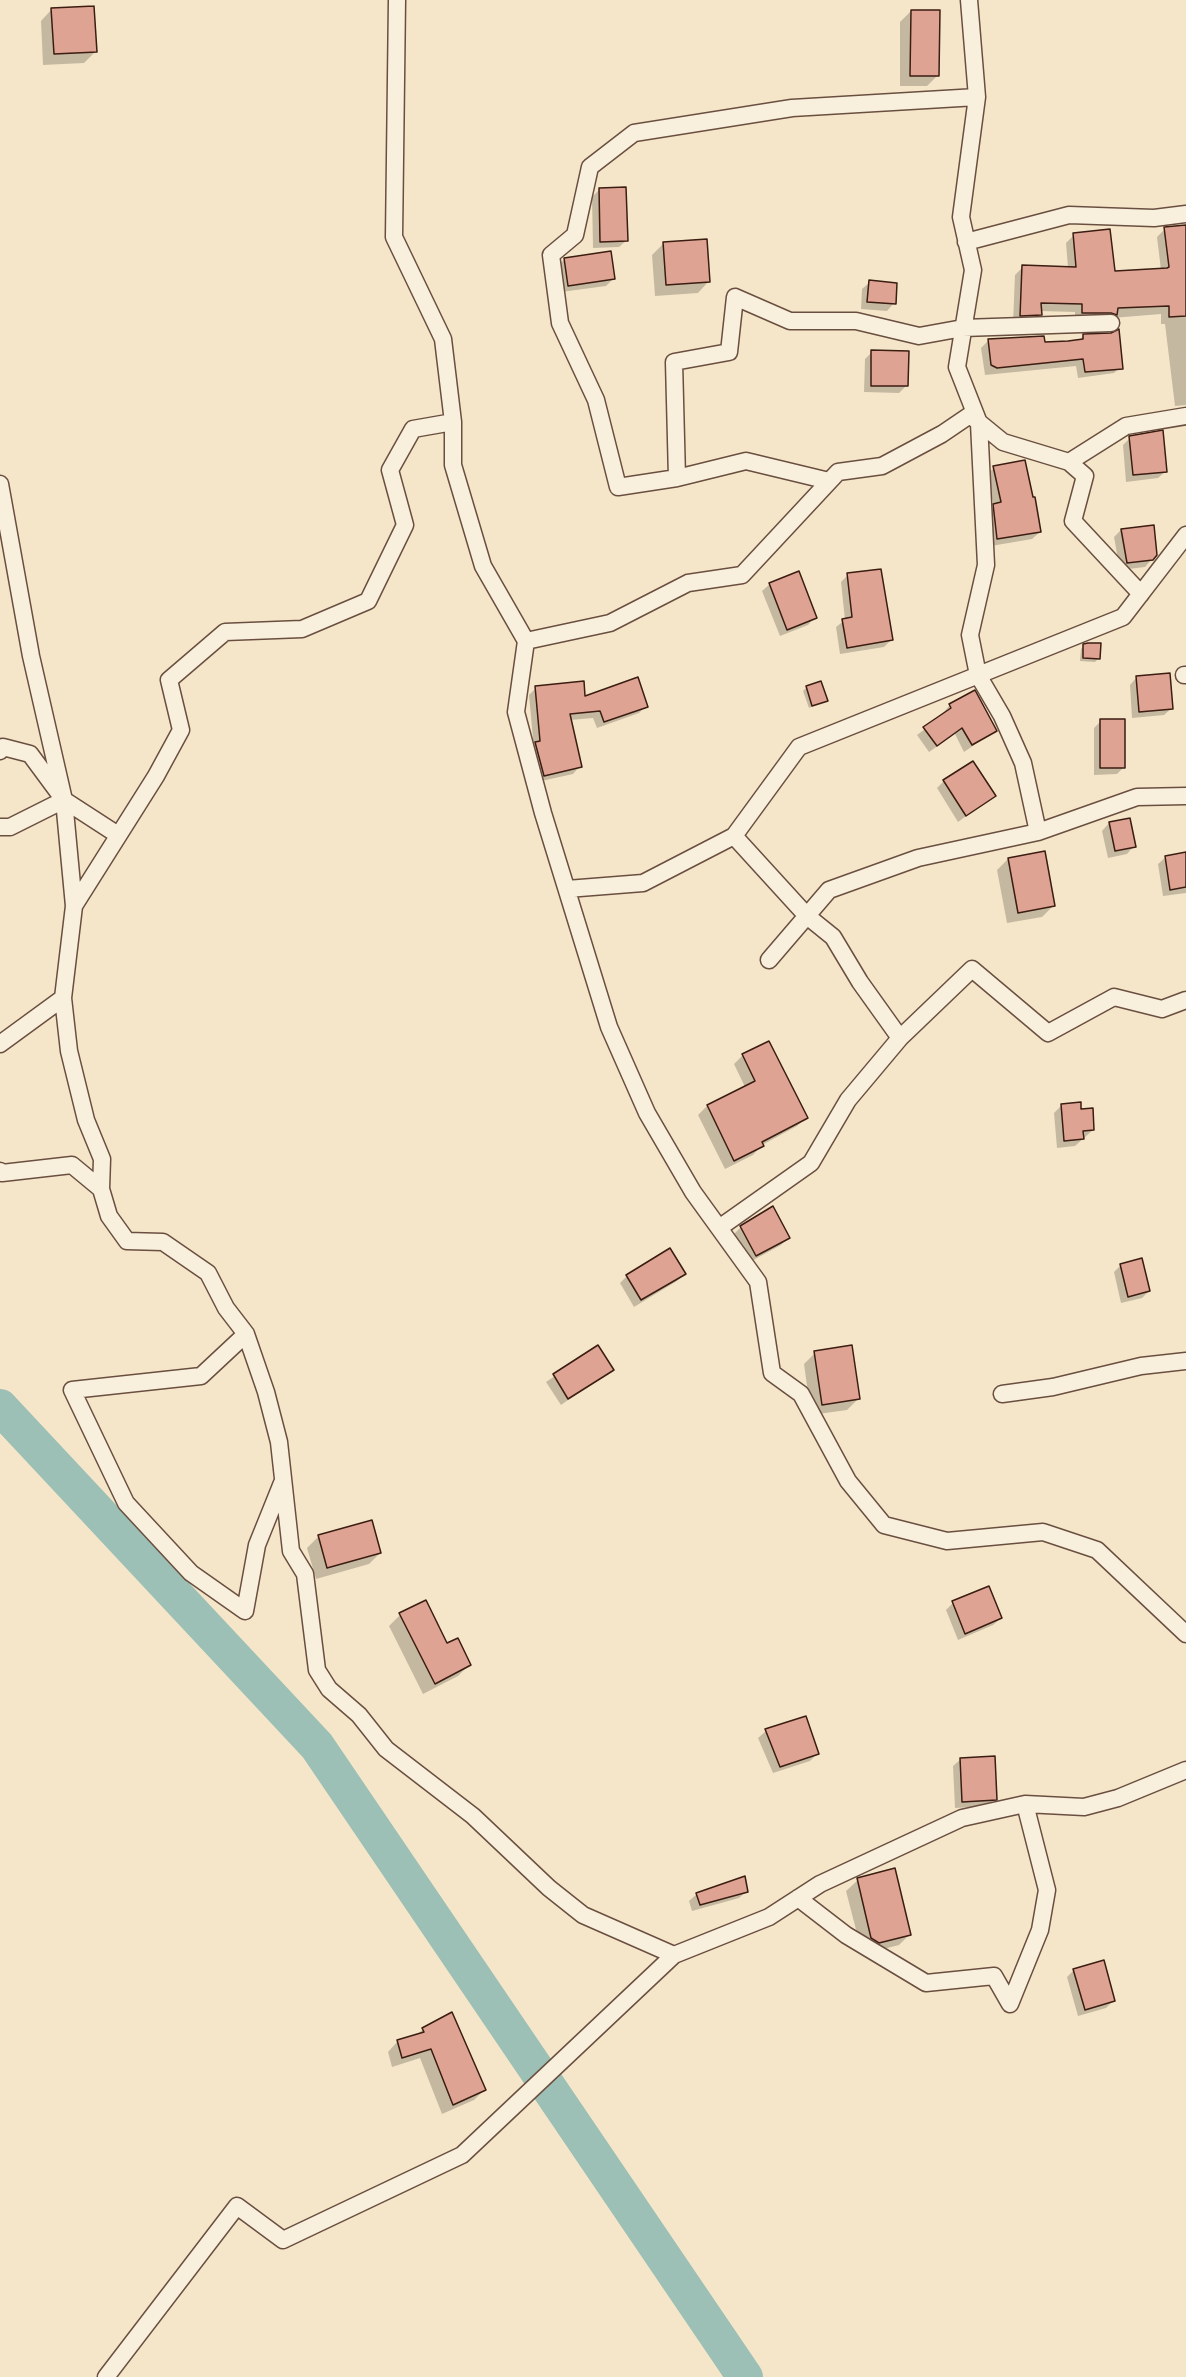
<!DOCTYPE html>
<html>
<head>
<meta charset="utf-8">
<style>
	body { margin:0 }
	canvas { display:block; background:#f5e6c9 }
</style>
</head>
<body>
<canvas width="1186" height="2377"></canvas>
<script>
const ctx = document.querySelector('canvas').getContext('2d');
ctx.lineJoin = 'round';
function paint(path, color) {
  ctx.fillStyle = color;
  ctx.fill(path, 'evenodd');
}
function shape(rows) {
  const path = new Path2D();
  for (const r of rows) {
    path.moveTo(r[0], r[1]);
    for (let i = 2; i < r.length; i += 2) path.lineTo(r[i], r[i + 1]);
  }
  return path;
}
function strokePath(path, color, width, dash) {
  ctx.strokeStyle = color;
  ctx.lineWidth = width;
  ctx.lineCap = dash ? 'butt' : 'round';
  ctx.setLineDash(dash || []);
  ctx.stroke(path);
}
const shadow = shape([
	[52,9,95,52,84,63,43,65,41,21],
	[911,11,938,75,927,86,900,86,900,22],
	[599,190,627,240,619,247,593,248,592,197],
	[1165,229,1186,229,1186,405,1175,406,1165,324,1161,324,1161,314,1075,321,1075,312,1040,311,1040,314,1032,322,1013,323,1015,275,1023,267,1068,268,1066,243,1074,235,1113,272,1161,270,1157,237],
	[663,244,709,281,698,293,655,296,652,255],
	[565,259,613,279,606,286,561,292,557,267],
	[870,282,894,303,887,311,861,309,862,289],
	[1083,336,1121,366,1114,373,1078,378,1076,366,985,375,981,348,989,340,1044,344,1079,341],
	[872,352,906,386,899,393,864,392,865,359],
	[1130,438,1166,471,1158,478,1126,482,1123,445],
	[994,468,1032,499,1040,532,1032,539,991,546,987,512,994,506,986,475],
	[1121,530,1152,559,1145,567,1120,570,1114,537],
	[848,575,891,640,884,647,840,654,836,627,845,620,841,582],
	[770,584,815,617,808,625,780,636,762,591],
	[1084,646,1099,658,1095,662,1080,661,1081,649],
	[1137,677,1172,708,1164,715,1132,718,1130,685],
	[807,687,826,700,809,708,803,691],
	[536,688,584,698,646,706,639,713,597,728,593,718,570,720,580,766,573,774,537,782,529,695],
	[950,705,995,731,964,752,955,734,929,752,917,735,944,715,943,713],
	[1101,721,1124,767,1117,774,1094,775,1094,728],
	[944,781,994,796,958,822,937,788],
	[1109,823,1134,846,1127,854,1108,858,1102,831],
	[1186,854,1186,893,1163,896,1158,864,1166,857],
	[1008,859,1053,906,1042,917,1007,923,997,870],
	[743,1055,806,1117,797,1126,762,1145,753,1155,725,1169,698,1115,707,1106,745,1087,734,1064],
	[1062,1105,1080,1110,1093,1130,1075,1146,1057,1148,1054,1113],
	[741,1227,788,1238,781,1245,748,1263,734,1234],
	[1121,1265,1149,1291,1142,1298,1121,1303,1114,1272],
	[684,1274,677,1281,634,1307,620,1283,627,1276],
	[598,1347,612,1369,561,1405,546,1382],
	[815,1353,858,1399,847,1410,811,1415,804,1364],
	[319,1536,380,1553,369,1564,316,1579,307,1548],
	[953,1603,1001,1618,993,1625,958,1640,946,1610],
	[400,1615,447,1645,469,1665,458,1676,423,1694,389,1626],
	[805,1718,817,1754,810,1761,773,1773,758,1738,766,1731],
	[961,1759,995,1799,988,1806,955,1808,953,1766],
	[858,1880,910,1934,899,1945,868,1953,861,1949,846,1891],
	[747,1891,739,1898,692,1911,689,1901,697,1894],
	[1074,1970,1113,2001,1106,2008,1078,2016,1067,1977],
	[423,2029,485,2089,474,2100,442,2114,420,2058,392,2067,388,2052,398,2041,416,2036]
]);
const river = shape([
	[0,1407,317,1746,745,2377]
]);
const building = shape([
	[94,6,97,52,54,54,51,8,94,6],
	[911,10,940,10,939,76,910,76,911,10],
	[626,187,628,241,600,242,599,188,626,187],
	[1186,225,1186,316,1169,317,1169,306,1118,308,1117,315,1111,313,1082,313,1082,304,1041,303,1042,315,1020,316,1022,265,1076,267,1073,233,1110,229,1115,271,1167,268,1169,267,1164,227,1186,225],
	[707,239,710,282,666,285,663,242,707,239],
	[611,251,615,279,568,286,564,258,611,251],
	[869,280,897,283,896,304,867,302,869,280],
	[1119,329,1123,369,1085,372,1083,359,997,368,991,365,988,339,1044,336,1045,342,1068,341,1083,339,1083,334,1111,333,1119,329],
	[871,350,909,351,908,386,871,386,871,350],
	[1163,430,1167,472,1133,475,1129,436,1163,430],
	[1025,460,1033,497,1035,497,1041,532,997,539,993,504,1001,502,993,466,1025,460],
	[1154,525,1157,555,1153,560,1127,563,1121,529,1154,525],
	[881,569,893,640,847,648,842,619,852,617,847,573,881,569],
	[799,571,817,618,787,630,769,583,799,571],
	[1088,643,1101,643,1100,659,1083,658,1083,644,1088,643],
	[1170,673,1173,709,1139,712,1136,676,1170,673],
	[638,677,648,707,604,722,600,711,570,714,582,767,544,776,535,742,540,741,535,686,584,681,585,696,638,677],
	[821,681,828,701,812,706,806,686,821,681],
	[975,690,997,731,972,745,962,728,937,746,923,727,951,708,949,704,975,690],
	[1100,719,1125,719,1125,768,1100,768,1100,719],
	[973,761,996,796,966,816,943,780,973,761],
	[1130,818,1136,847,1115,851,1109,822,1130,818],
	[1045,851,1055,906,1018,913,1008,858,1045,851],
	[1186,852,1186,887,1170,890,1165,856,1186,852],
	[769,1041,808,1118,762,1142,764,1146,734,1161,707,1105,755,1081,742,1054,769,1041],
	[1081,1102,1081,1109,1093,1108,1094,1130,1083,1131,1084,1139,1064,1141,1061,1104,1081,1102],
	[773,1206,790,1238,756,1256,740,1226,773,1206],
	[670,1248,686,1274,641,1300,626,1275,670,1248],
	[1142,1258,1150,1291,1128,1297,1120,1264,1142,1258],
	[598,1345,614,1370,568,1399,553,1374,598,1345],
	[852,1345,860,1399,822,1405,814,1351,852,1345],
	[372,1520,381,1553,327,1568,318,1535,372,1520],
	[989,1586,1002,1618,965,1634,952,1601,989,1586],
	[426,1600,447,1643,458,1638,471,1665,435,1684,399,1613,426,1600],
	[806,1716,819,1754,780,1767,765,1729,806,1716],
	[995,1756,997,1800,962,1802,960,1758,995,1756],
	[895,1868,911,1935,879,1943,871,1938,857,1878,895,1868],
	[745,1876,748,1892,700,1905,696,1893,745,1876],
	[1104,1960,1115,2001,1085,2010,1073,1969,1104,1960],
	[452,2012,486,2090,453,2105,431,2049,402,2058,397,2040,424,2032,422,2028,452,2012]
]);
const street = shape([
	[397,0,394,237,443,339,453,422,453,465,483,566,526,641,516,712,543,813,609,1027,647,1113,693,1192,758,1282,772,1373,801,1394,848,1481,884,1525,947,1541,1043,1532,1097,1550,1186,1634],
	[969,0,977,97,961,217,973,270,957,367,979,423,986,565,970,635,978,675,1002,716,1023,763,1038,832],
	[966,242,1069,215,1154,218,1186,214],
	[1069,462,1085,476,1073,521,1141,594],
	[677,478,674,362,729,352,735,297,790,321,856,321,919,336,963,328,1111,323],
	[829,481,746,461,677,478,618,487,596,400,560,323,551,255,575,235,590,167,634,133,792,108,977,97],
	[0,484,31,656,64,800,74,906,63,998,69,1051,86,1120,102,1159,101,1189,109,1216,127,1241,163,1242,208,1273,226,1308,246,1334,266,1392,279,1442,291,1551,305,1574,317,1670,329,1689,359,1715,386,1749,473,1816,549,1888,583,1915,674,1955,769,1917,820,1884,962,1818,1025,1804,1084,1807,1118,1798,1186,1770],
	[526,641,610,623,688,583,742,575,838,472,882,466,942,434,970,415,1003,442,1069,462,1126,426,1186,416],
	[1184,675,1186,675],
	[0,751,3,747,30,754,64,800,118,835],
	[0,827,10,827,64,800],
	[567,889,643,883,734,836,799,747,1123,617,1186,535],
	[74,906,156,776,181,730,169,680,225,632,302,629,368,601,405,525,390,470,413,429,453,422],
	[769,960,829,890,918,858,1038,832,1137,797,1186,796],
	[900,1038,972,969,1048,1033,1114,997,1162,1009,1186,1000],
	[0,1044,63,998],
	[0,1171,2,1173,72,1165,101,1189],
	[719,1228,811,1163,848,1100,900,1038,860,982,833,937,807,916,734,836],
	[246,1334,201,1376,72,1390,126,1503,191,1573,245,1611,257,1545,282,1483],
	[1002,1394,1053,1387,1141,1366,1186,1361],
	[798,1898,846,1935,926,1983,994,1976,1010,2004,1040,1930,1047,1890,1025,1804],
	[106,2377,237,2206,283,2240,462,2155,674,1955]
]);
paint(shadow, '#0003');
strokePath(river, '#9cc0b5', 36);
paint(building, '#dfa393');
strokePath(building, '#3b1d12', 1.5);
strokePath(street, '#6a4f40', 19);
strokePath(street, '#f8efdc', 16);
</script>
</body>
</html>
